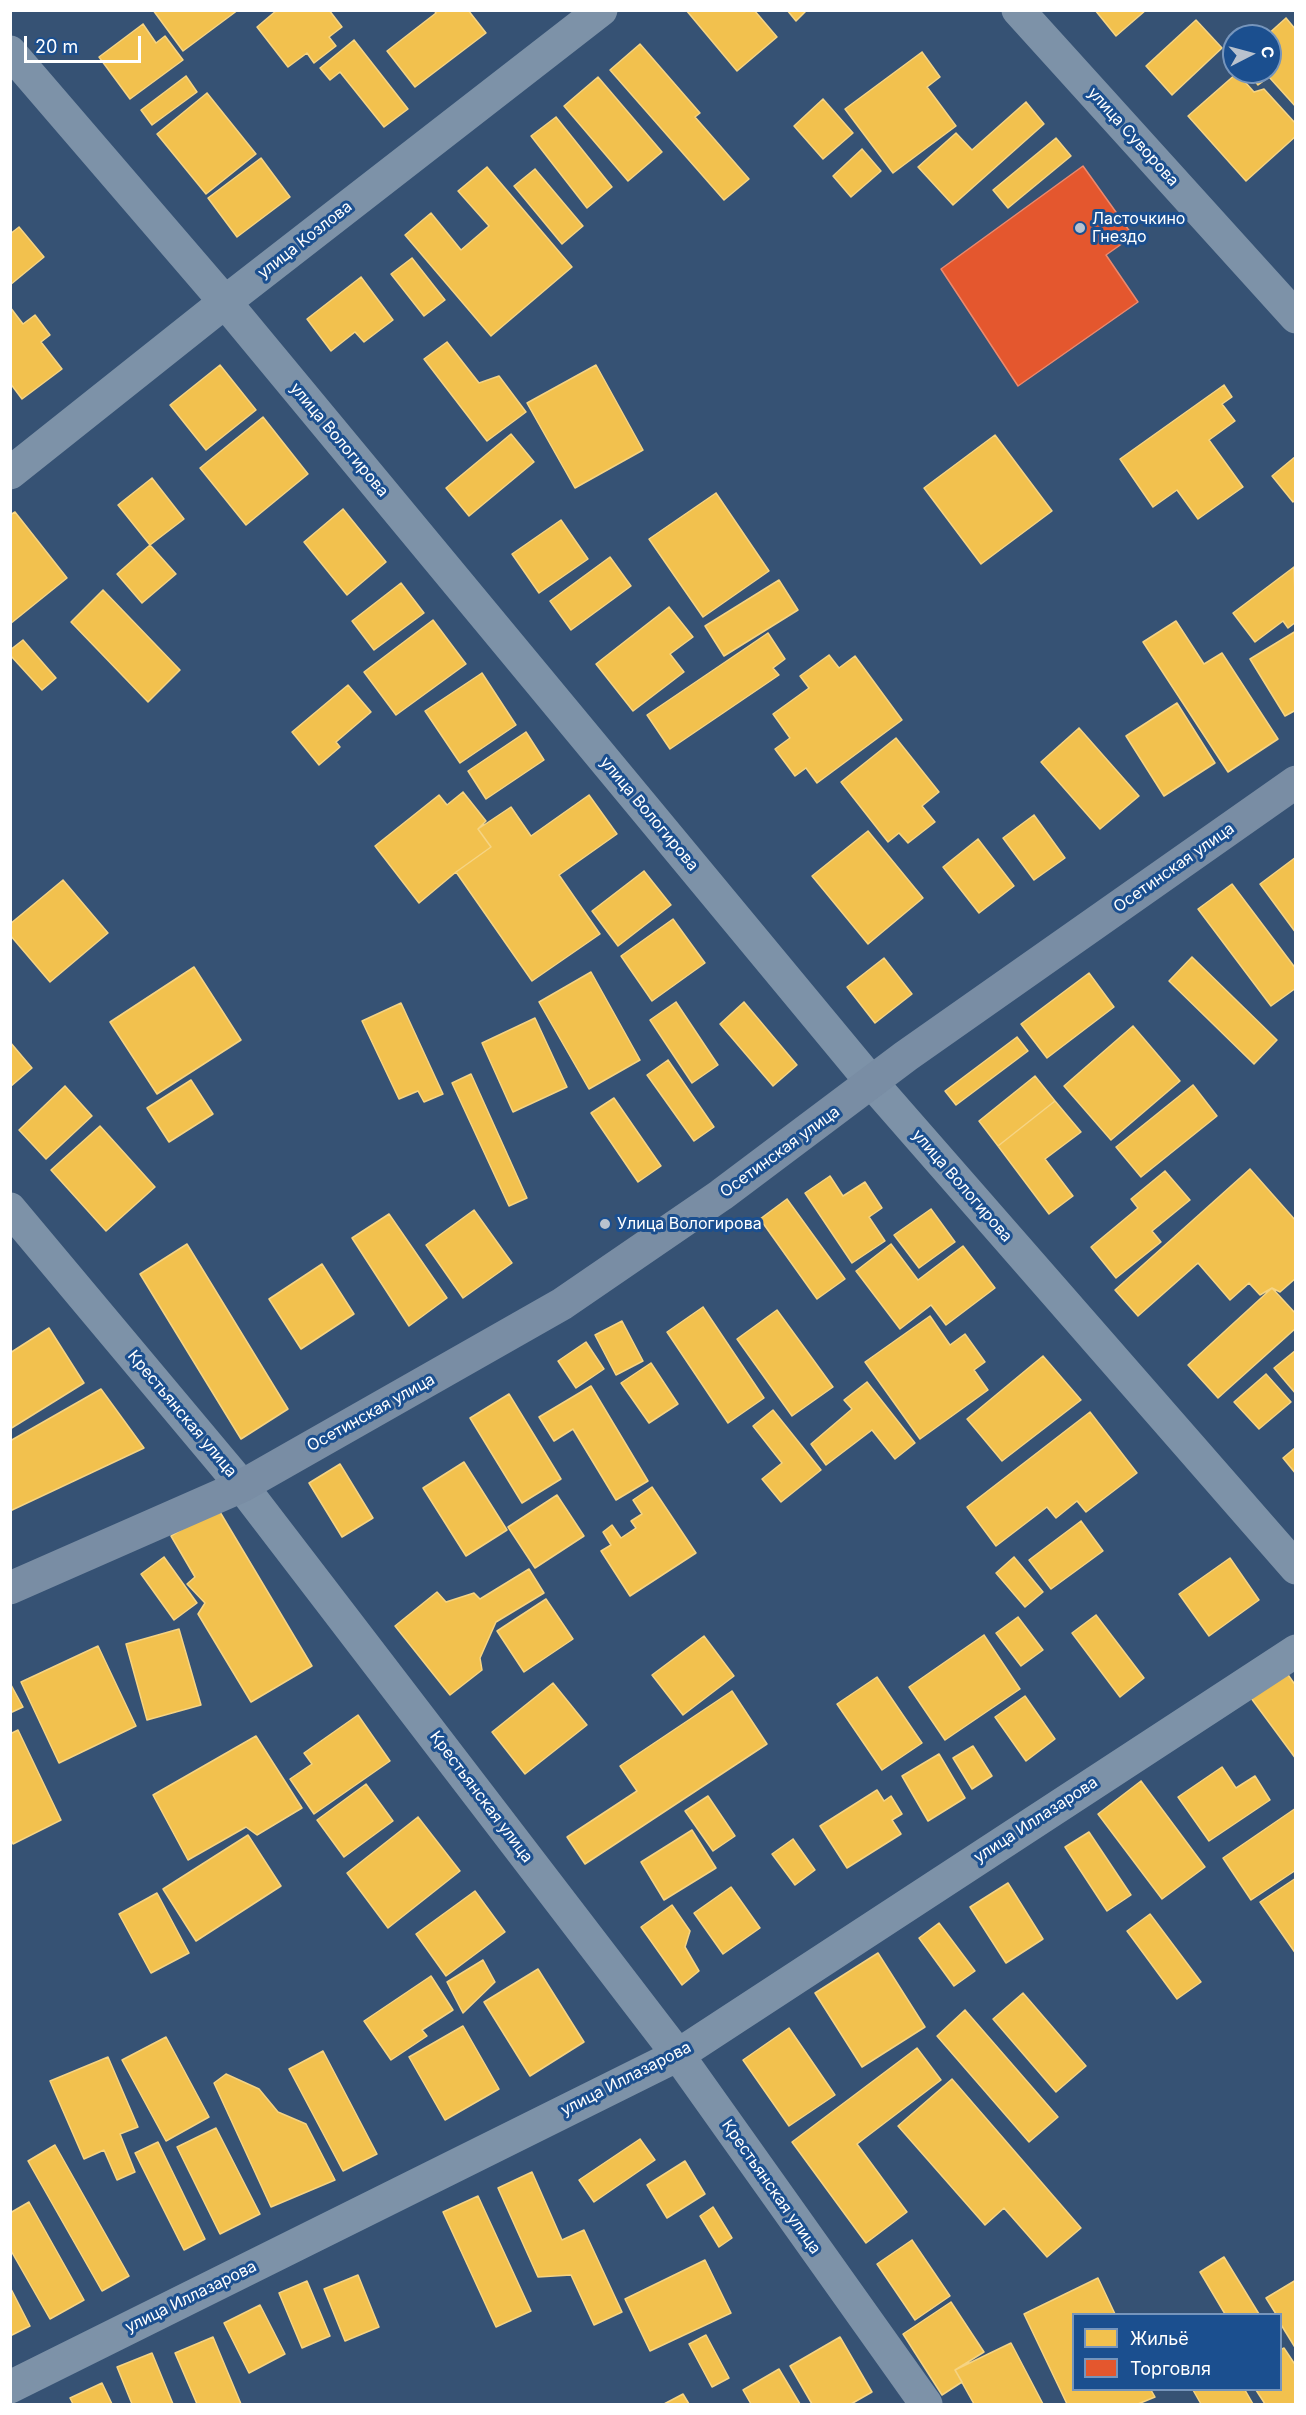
<!DOCTYPE html>
<html>
<head>
<meta charset="utf-8">
<style>
	body { margin:0 }
	#map { position:relative; width:1306px; height:2415px; overflow:hidden; background:#365274; font-family:Inter,sans-serif }
	canvas { display:block }
	.frame { position:absolute; inset:0; border:12px solid #fff; pointer-events:none }
	.legend { position:absolute; left:1072px; top:2313px; width:210px; height:78px; box-sizing:border-box; background:#1b4f8f; border:2px solid #7695bc; margin:0; padding:8px 10px; list-style:none; font-size:18px; color:#fff }
	.legend li { display:flex; align-items:center; gap:12px; height:30px }
	.legend b { width:30px; border:2px solid #7695bc }
	.north { position:absolute; left:1222px; top:24px; width:60px; height:60px; box-sizing:border-box; background:#1b4f8f; border:2px solid #7695bc; border-radius:50%; rotate:84deg; font-size:16px; font-weight:700; line-height:24px; text-align:center; color:#fff }
	.north::after { content:''; display:block; margin:auto; width:21px; height:27px; background:#b9c2ce; clip-path:polygon(50% 0,100% 100%,50% 72%,0 100%) }
	.scale { position:absolute; left:24px; top:36px; width:117px; height:27px; box-sizing:border-box; border:3px solid #fff; border-top:0; padding-left:8px; font-size:18px; line-height:21px; white-space:nowrap; color:#fff; -webkit-text-stroke:4px #1b4f8f; paint-order:stroke }
</style>
</head>
<body>
<div id="map">
<canvas width="1306" height="2415"></canvas>
<div class="frame"></div>
<ul class="legend">
<li><b style="height:16px;background:#f2c14e"></b>Жильё</li>
<li><b style="height:16px;background:#e4572e"></b>Торговля</li>
</ul>
<div class="north">С</div>
<div class="scale">20 m</div>
</div>
<script>
const ctx = document.querySelector('canvas').getContext('2d');
ctx.lineJoin = 'round';
function paint(path, color) {
  ctx.fillStyle = color;
  ctx.fill(path, 'evenodd');
}
function shape(rows) {
  const path = new Path2D();
  for (const r of rows) {
    path.moveTo(r[0], r[1]);
    for (let i = 2; i < r.length; i += 2) path.lineTo(r[i], r[i + 1]);
  }
  return path;
}
function strokePath(path, color, width, dash) {
  ctx.strokeStyle = color;
  ctx.lineWidth = width;
  ctx.lineCap = dash ? 'butt' : 'round';
  ctx.setLineDash(dash || []);
  ctx.stroke(path);
}
function write(font, color, halo, rows, align = 'center') {
  ctx.font = font + ' Inter,sans-serif';
  ctx.lineWidth = 6;
  ctx.setLineDash([]);
  ctx.textBaseline = 'middle';
  ctx.strokeStyle = halo;
  ctx.fillStyle = color;
  for (const [text, x, y, turn = 0] of rows) {
    ctx.save();
    ctx.translate(x, y);
    ctx.rotate((+turn || 0) * Math.PI / 180);
    ctx.textAlign = isNaN(turn) ? turn : align;
    if (halo) ctx.strokeText(text, 0, 0);
    ctx.fillText(text, 0, 0);
    ctx.restore();
  }
}
const homes = shape([
	[153,10,238,10,183,51,153,10],
	[277,10,329,10,342,27,329,37,336,46,314,63,307,53,288,67,257,27,277,10],
	[434,10,468,10,486,33,415,87,387,51,436,13,434,10],
	[686,10,754,10,777,37,737,71,686,10],
	[787,10,807,10,796,21,787,10],
	[1095,10,1146,10,1116,36,1095,10],
	[1286,18,1296,30,1296,107,1269,77,1258,85,1248,72,1270,72,1270,36,1266,36,1286,18],
	[1196,20,1222,48,1172,95,1146,66,1196,20],
	[143,24,156,43,165,36,183,60,130,99,99,57,143,24],
	[354,40,408,109,384,127,340,72,330,80,320,68,354,40],
	[640,44,700,113,695,117,749,179,724,200,610,70,640,44],
	[922,52,940,77,927,87,956,126,893,173,845,109,922,52],
	[1237,73,1254,92,1264,89,1296,124,1296,136,1246,181,1188,116,1237,73],
	[186,76,197,92,152,125,141,110,186,76],
	[598,77,662,152,628,181,564,106,598,77],
	[207,93,256,154,206,194,157,134,207,93],
	[823,99,853,133,823,159,794,126,823,99],
	[1026,102,1044,124,953,205,918,167,956,133,972,150,1026,102],
	[556,117,612,187,587,208,531,136,556,117],
	[1056,138,1071,156,1008,208,993,190,1056,138],
	[862,149,881,171,851,197,833,176,862,149],
	[261,158,290,197,237,237,208,198,261,158],
	[487,167,572,267,491,336,405,235,431,213,461,250,489,226,458,191,487,167],
	[535,169,583,226,562,244,514,186,535,169],
	[19,227,44,257,10,285,10,234,19,227],
	[412,258,445,300,424,316,391,274,412,258],
	[361,277,393,320,364,342,355,332,331,351,307,319,361,277],
	[10,307,23,324,35,315,50,335,41,342,62,369,22,399,10,383,10,307],
	[447,342,479,383,499,376,526,412,487,441,424,359,447,342],
	[220,365,256,410,206,450,170,405,220,365],
	[596,365,643,450,575,488,527,403,596,365],
	[1224,385,1232,397,1222,404,1235,421,1209,440,1243,487,1198,519,1177,490,1153,507,1120,459,1224,385],
	[263,417,308,474,246,525,200,468,263,417],
	[511,434,534,462,469,516,446,488,511,434],
	[995,435,1052,511,981,564,924,488,995,435],
	[1296,456,1296,500,1293,502,1272,476,1296,456],
	[152,478,184,519,150,545,118,505,152,478],
	[716,493,769,571,703,617,649,539,716,493],
	[343,509,386,562,347,595,304,542,343,509],
	[15,512,67,578,10,624,10,515,15,512],
	[561,520,588,559,539,593,512,554,561,520],
	[150,545,176,574,142,603,117,574,150,545],
	[610,557,631,586,571,630,550,601,610,557],
	[1294,567,1296,622,1288,628,1283,621,1255,642,1233,613,1294,567],
	[779,580,798,610,724,656,705,626,779,580],
	[401,583,424,613,374,650,352,621,401,583],
	[103,590,180,670,148,702,71,622,103,590],
	[669,607,693,637,670,654,684,672,633,711,596,664,669,607],
	[433,620,466,664,396,715,364,672,433,620],
	[1176,621,1204,664,1222,653,1278,739,1228,772,1143,642,1176,621],
	[1296,631,1296,710,1285,716,1250,659,1296,631],
	[768,633,785,659,773,668,779,675,670,749,647,715,768,633],
	[23,640,56,678,42,690,10,655,10,650,23,640],
	[829,655,839,668,855,656,902,720,817,783,806,768,795,776,775,749,790,738,773,714,809,688,800,676,829,655],
	[482,673,516,725,460,763,425,711,482,673],
	[348,685,371,712,336,742,340,747,319,765,292,732,348,685],
	[1177,703,1215,763,1164,796,1126,736,1177,703],
	[1079,728,1139,796,1100,829,1041,762,1079,728],
	[526,732,544,760,486,799,468,771,526,732],
	[896,738,939,792,922,806,935,822,908,843,899,833,888,842,841,782,896,738],
	[463,792,486,821,478,829,491,847,456,872,419,903,375,846,439,795,447,805,463,792],
	[589,795,617,834,559,875,600,934,532,981,456,872,491,847,478,829,511,807,531,836,589,795],
	[1034,815,1065,858,1034,880,1003,838,1034,815],
	[868,831,923,898,868,944,812,876,868,831],
	[978,839,1014,886,979,913,943,867,978,839],
	[1296,857,1296,933,1260,884,1296,857],
	[644,871,671,905,618,946,592,911,644,871],
	[63,880,108,933,50,982,10,935,10,924,63,880],
	[1232,884,1296,969,1296,988,1271,1006,1198,909,1232,884],
	[673,919,705,963,652,1001,621,956,673,919],
	[1192,957,1277,1040,1254,1064,1169,981,1192,957],
	[884,958,912,994,875,1023,847,987,884,958],
	[194,967,241,1040,157,1094,110,1022,194,967],
	[591,972,640,1060,589,1089,539,1002,591,972],
	[1089,973,1114,1007,1047,1058,1021,1024,1089,973],
	[676,1002,718,1065,692,1083,650,1020,676,1002],
	[744,1002,797,1065,773,1086,720,1024,744,1002],
	[401,1003,443,1094,424,1102,418,1091,399,1099,362,1021,401,1003],
	[535,1018,567,1087,513,1112,482,1043,535,1018],
	[1133,1026,1180,1081,1111,1140,1064,1086,1133,1026],
	[1017,1037,1028,1051,956,1105,945,1091,1017,1037],
	[10,1042,32,1068,10,1087,10,1042],
	[668,1060,714,1127,694,1141,647,1075,668,1060],
	[471,1074,527,1198,509,1206,452,1083,471,1074],
	[1035,1076,1055,1101,998,1146,979,1121,1035,1076],
	[191,1080,213,1114,169,1142,147,1108,191,1080],
	[1193,1085,1217,1116,1141,1177,1116,1147,1193,1085],
	[65,1086,92,1116,46,1159,19,1130,65,1086],
	[614,1098,661,1166,638,1182,591,1113,614,1098],
	[1055,1101,1081,1132,1045,1159,1073,1196,1049,1214,998,1146,1055,1101],
	[100,1126,155,1187,106,1231,51,1170,100,1126],
	[1250,1169,1296,1221,1296,1278,1280,1292,1272,1288,1260,1295,1249,1283,1230,1300,1198,1263,1138,1316,1115,1290,1250,1169],
	[1165,1171,1190,1200,1152,1231,1161,1242,1116,1278,1091,1247,1138,1208,1131,1199,1165,1171],
	[830,1176,843,1196,865,1182,882,1208,869,1217,885,1241,852,1263,805,1193,830,1176],
	[787,1199,845,1279,817,1299,760,1219,787,1199],
	[931,1209,955,1242,919,1268,894,1235,931,1209],
	[474,1210,512,1263,463,1298,426,1245,474,1210],
	[389,1214,447,1298,409,1326,352,1238,389,1214],
	[187,1244,288,1409,241,1439,140,1274,187,1244],
	[891,1244,918,1280,963,1246,995,1288,946,1325,931,1305,900,1329,856,1271,891,1244],
	[322,1264,354,1314,301,1349,269,1299,322,1264],
	[1272,1288,1296,1314,1296,1328,1218,1398,1188,1365,1272,1288],
	[703,1307,764,1398,728,1423,667,1332,703,1307],
	[777,1310,833,1387,792,1416,737,1339,777,1310],
	[930,1316,950,1345,965,1334,985,1362,974,1370,988,1390,920,1439,865,1362,930,1316],
	[622,1321,643,1361,616,1375,595,1335,622,1321],
	[49,1328,84,1383,10,1429,10,1353,49,1328],
	[586,1342,604,1369,576,1388,558,1361,586,1342],
	[1296,1350,1296,1394,1274,1368,1296,1350],
	[1043,1356,1081,1400,1002,1461,967,1419,1043,1356],
	[651,1363,678,1404,649,1423,621,1383,651,1363],
	[1266,1374,1291,1402,1259,1429,1234,1402,1266,1374],
	[867,1382,915,1443,895,1459,872,1430,826,1465,811,1444,852,1409,844,1400,867,1382],
	[591,1386,648,1481,616,1500,573,1429,554,1441,539,1417,591,1386],
	[101,1389,144,1448,10,1511,10,1441,101,1389],
	[509,1394,561,1479,522,1503,470,1418,509,1394],
	[773,1410,821,1470,781,1502,762,1479,782,1463,753,1426,773,1410],
	[1090,1412,1137,1473,1086,1512,1077,1501,1056,1518,1047,1507,996,1546,967,1507,1090,1412],
	[1296,1447,1296,1474,1283,1458,1296,1447],
	[464,1462,507,1530,466,1556,423,1488,464,1462],
	[340,1464,373,1518,342,1537,309,1483,340,1464],
	[652,1487,696,1553,630,1596,601,1551,611,1545,603,1532,612,1525,621,1538,636,1528,631,1521,642,1514,633,1500,652,1487],
	[557,1495,584,1536,535,1568,508,1527,557,1495],
	[217,1507,312,1666,251,1702,198,1614,205,1603,187,1584,195,1577,171,1536,217,1507],
	[1081,1521,1103,1551,1051,1589,1029,1560,1081,1521],
	[164,1557,197,1603,174,1620,141,1574,164,1557],
	[1014,1557,1043,1592,1025,1607,996,1573,1014,1557],
	[1230,1558,1259,1600,1209,1636,1179,1594,1230,1558],
	[529,1569,544,1593,496,1622,480,1658,482,1670,450,1695,395,1626,437,1592,446,1602,474,1593,480,1599,529,1569],
	[546,1599,573,1639,524,1672,497,1631,546,1599],
	[1096,1615,1144,1678,1120,1697,1072,1633,1096,1615],
	[1018,1617,1043,1650,1021,1666,996,1633,1018,1617],
	[179,1629,201,1705,147,1720,126,1644,179,1629],
	[984,1635,1020,1689,945,1740,909,1687,984,1635],
	[704,1636,734,1676,683,1715,652,1675,704,1636],
	[98,1646,136,1726,59,1763,21,1682,98,1646],
	[1286,1672,1296,1686,1296,1759,1251,1698,1286,1672],
	[877,1677,922,1743,882,1770,837,1704,877,1677],
	[10,1683,23,1707,10,1713,10,1683],
	[553,1683,587,1725,525,1774,492,1732,553,1683],
	[732,1691,767,1744,585,1864,567,1837,637,1791,620,1766,732,1691],
	[1025,1696,1055,1739,1026,1761,995,1717,1025,1696],
	[358,1715,390,1761,314,1814,290,1779,312,1764,304,1753,358,1715],
	[18,1730,61,1820,13,1844,10,1838,10,1734,18,1730],
	[256,1736,302,1808,257,1835,246,1827,188,1860,153,1795,256,1736],
	[973,1746,992,1776,972,1789,953,1758,973,1746],
	[939,1754,965,1798,928,1821,902,1776,939,1754],
	[1222,1767,1236,1788,1255,1776,1270,1800,1209,1841,1178,1797,1222,1767],
	[1141,1781,1205,1867,1162,1899,1098,1814,1141,1781],
	[366,1784,393,1821,344,1857,317,1820,366,1784],
	[877,1790,884,1801,891,1796,902,1814,892,1820,901,1834,847,1868,820,1826,877,1790],
	[708,1796,735,1836,713,1851,685,1811,708,1796],
	[1296,1808,1296,1870,1251,1900,1223,1858,1296,1808],
	[418,1817,460,1871,388,1928,347,1873,418,1817],
	[692,1830,716,1868,664,1900,641,1862,692,1830],
	[1089,1832,1131,1895,1107,1911,1065,1847,1089,1832],
	[248,1835,281,1886,196,1941,163,1889,248,1835],
	[793,1839,815,1870,795,1885,772,1854,793,1839],
	[1296,1878,1296,1954,1260,1902,1296,1878],
	[1008,1883,1043,1939,1006,1963,970,1907,1008,1883],
	[731,1887,760,1928,723,1954,694,1913,731,1887],
	[475,1891,505,1932,446,1976,416,1934,475,1891],
	[157,1893,189,1953,151,1973,119,1914,157,1893],
	[672,1905,690,1931,685,1947,699,1971,682,1985,641,1927,672,1905],
	[1150,1914,1201,1982,1177,1999,1127,1931,1150,1914],
	[939,1923,975,1971,954,1986,919,1938,939,1923],
	[878,1953,925,2027,862,2067,815,1993,878,1953],
	[483,1960,495,1982,463,2013,447,1982,483,1960],
	[538,1969,584,2042,530,2076,484,2002,538,1969],
	[431,1976,453,2010,422,2030,427,2036,391,2060,364,2021,431,1976],
	[1023,1993,1086,2066,1056,2092,993,2019,1023,1993],
	[965,2010,1058,2117,1029,2142,937,2036,965,2010],
	[463,2026,499,2089,445,2120,409,2057,463,2026],
	[789,2028,835,2095,789,2126,743,2060,789,2028],
	[166,2037,209,2117,166,2141,122,2060,166,2037],
	[917,2048,941,2080,857,2144,907,2212,866,2243,792,2142,917,2048],
	[323,2051,377,2154,343,2171,289,2069,323,2051],
	[108,2057,138,2127,120,2134,135,2172,117,2180,104,2150,84,2159,50,2081,108,2057],
	[226,2074,259,2089,278,2112,306,2124,335,2180,271,2207,214,2083,226,2074],
	[952,2079,1081,2228,1047,2257,1004,2208,985,2225,898,2126,952,2079],
	[216,2128,260,2214,220,2234,177,2147,216,2128],
	[640,2139,655,2160,594,2202,579,2180,640,2139],
	[158,2142,205,2239,184,2250,135,2153,158,2142],
	[55,2145,129,2276,102,2291,28,2161,55,2145],
	[685,2161,705,2194,667,2218,647,2185,685,2161],
	[532,2172,562,2240,584,2230,622,2312,594,2325,571,2275,538,2277,498,2188,532,2172],
	[478,2196,531,2311,496,2327,443,2212,478,2196],
	[29,2202,84,2300,50,2319,10,2249,10,2213,29,2202],
	[713,2207,732,2238,719,2247,700,2216,713,2207],
	[912,2240,950,2296,915,2320,877,2264,912,2240],
	[1224,2257,1259,2314,1225,2314,1200,2272,1224,2257],
	[705,2260,731,2313,650,2351,625,2299,705,2260],
	[358,2275,379,2327,345,2341,324,2289,358,2275],
	[1098,2278,1115,2314,1074,2314,1074,2390,1151,2390,1155,2397,1138,2404,1067,2404,1024,2314,1098,2278],
	[1296,2280,1296,2349,1280,2323,1280,2314,1276,2314,1266,2298,1296,2280],
	[307,2281,330,2336,302,2348,279,2293,307,2281],
	[10,2287,30,2326,10,2336,10,2287],
	[951,2302,984,2352,955,2370,962,2382,942,2395,903,2334,951,2302],
	[260,2305,285,2354,249,2373,224,2323,260,2305],
	[706,2335,729,2378,712,2387,689,2344,706,2335],
	[213,2337,241,2404,197,2404,175,2353,213,2337],
	[840,2337,872,2392,851,2404,812,2404,790,2366,840,2337],
	[1011,2343,1043,2404,974,2404,955,2370,1011,2343],
	[1284,2348,1296,2366,1296,2404,1265,2404,1256,2390,1280,2390,1280,2350,1284,2348],
	[152,2353,173,2404,132,2404,117,2367,152,2353],
	[779,2369,800,2404,751,2404,743,2390,779,2369],
	[102,2383,112,2404,73,2404,70,2398,102,2383],
	[1193,2390,1245,2390,1253,2404,1201,2404,1193,2390],
	[683,2394,689,2404,664,2404,683,2394]
]);
const shops = shape([
	[1083,166,1133,236,1106,255,1138,302,1018,386,941,269,1083,166]
]);
const minor = shape([
	[1018,10,1296,317],
	[10,52,225,302,873,1084,1296,1568],
	[10,473,225,302,601,10],
	[10,1209,242,1486,678,2055,926,2404],
	[10,2387,678,2055,1296,1651]
]);
const secondary = shape([
	[10,1588,242,1486,562,1304,721,1195,906,1056,1296,782]
]);
const markers = [
	[1080,228,6,"#b9c2ce"],
	[605,1224,6,"#b9c2ce"]
];
const streetNames = [
	["улица Суворова",1133,137,48],
	["улица Козлова",305,240,-38],
	["улица Вологирова",339,440,50],
	["улица Вологирова",649,814,50],
	["Осетинская улица",1174,868,-35],
	["Осетинская улица",780,1152,-36],
	["улица Вологирова",962,1186,49],
	["Осетинская улица",371,1413,-29],
	["Крестьянская улица",182,1414,50],
	["Крестьянская улица",481,1797,53],
	["улица Иллазарова",1036,1820,-33],
	["улица Иллазарова",626,2079,-27],
	["Крестьянская улица",771,2187,55],
	["улица Иллазарова",191,2297,-26]
];
const poiNames = [
	["Ласточкино",1092,219],
	["Гнездо",1092,237],
	["Улица Вологирова",617,1224]
];
paint(homes, '#f2c14e');
strokePath(homes, '#f6d483', 1.5);
paint(shops, '#e4572e');
strokePath(shops, '#ec896d', 1.5);
strokePath(minor, '#7d92a8', 33);
strokePath(secondary, '#798da4', 33);
for (const [x, y, r, color] of markers) {
  const dot = new Path2D();
  dot.arc(x, y, r, 0, 2 * Math.PI);
  ctx.fillStyle = color;
  ctx.fill(dot);
  strokePath(dot, '#1b4f8f', 2);
}
write('16px', '#fff', '#1b4f8f', streetNames);
write('16px', '#fff', '#1b4f8f', poiNames, 'left');
</script>
</body>
</html>
